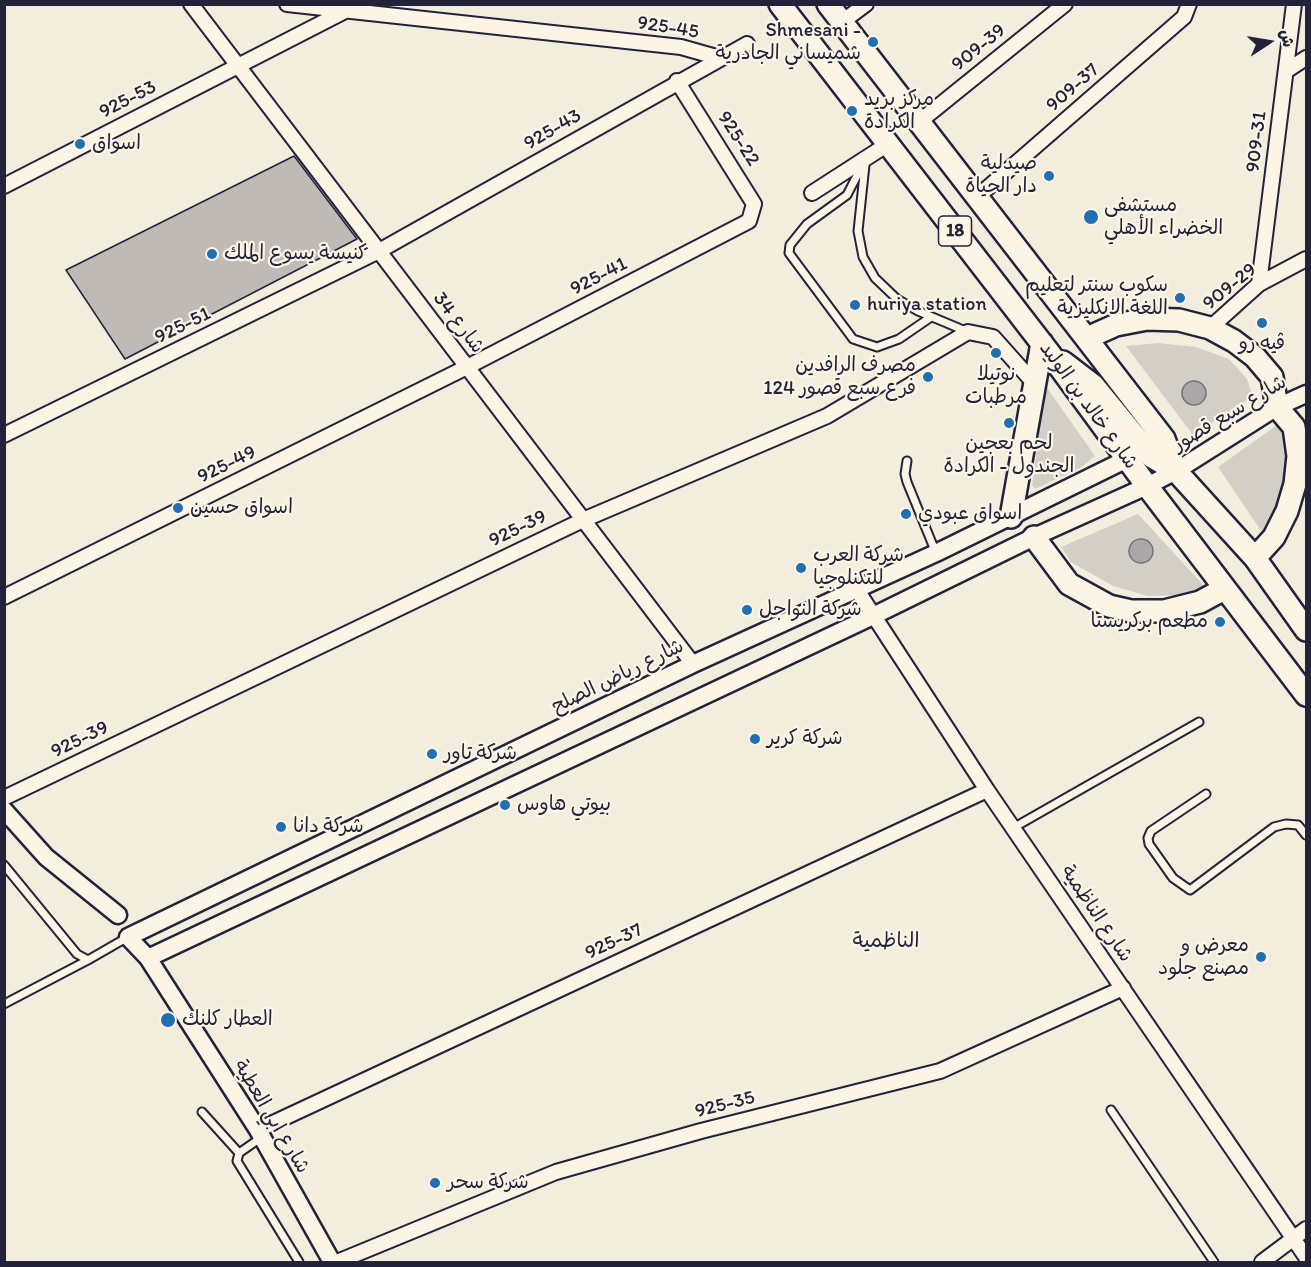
<!DOCTYPE html>
<html>
<head>
<meta charset="utf-8">
<style>
	body { margin:0 }
	#map { position:relative; width:1311px; height:1267px; overflow:hidden; background:#f3edde; font-family:Itim,"Playpen Sans Arabic",sans-serif }
	canvas { display:block }
	.frame { position:absolute; inset:0; border:6px solid #22223b; pointer-events:none }
	.north { position:absolute; left:1239px; top:12px; width:60px; height:60px; -webkit-text-stroke:4px #fcf5e5; paint-order:stroke; rotate:78deg; font-size:16px; font-weight:700; line-height:24px; text-align:center; color:#22223b }
	.north::after { content:''; display:block; margin:auto; width:21px; height:27px; background:#22223b; clip-path:polygon(50% 0,100% 100%,50% 72%,0 100%) }
</style>
</head>
<body>
<div id="map">
<canvas width="1311" height="1267"></canvas>
<div class="frame"></div>
<div class="north">ش</div>
</div>
<script>
const ctx = document.querySelector('canvas').getContext('2d');
ctx.lineJoin = 'round';
function paint(path, color) {
  ctx.fillStyle = color;
  ctx.fill(path, 'evenodd');
}
function shape(rows) {
  const path = new Path2D();
  for (const r of rows) {
    if (r.length === 3) {
      path.moveTo(r[0] + r[2], r[1]);
      path.arc(r[0], r[1], r[2], 0, 2 * Math.PI);
      continue;
    }
    path.moveTo(r[0], r[1]);
    for (let i = 2; i < r.length; i += 2) path.lineTo(r[i], r[i + 1]);
  }
  return path;
}
function strokePath(path, color, width, dash) {
  ctx.strokeStyle = color;
  ctx.lineWidth = width;
  ctx.lineCap = dash ? 'butt' : 'round';
  ctx.setLineDash(dash || []);
  ctx.stroke(path);
}
function write(font, color, halo, rows, align = 'center') {
  ctx.font = font + ' Itim,"Playpen Sans Arabic",sans-serif';
  ctx.lineWidth = 4.5;
  ctx.setLineDash([]);
  ctx.textBaseline = 'middle';
  ctx.strokeStyle = halo;
  ctx.fillStyle = color;
  for (const [text, x, y, turn = 0] of rows) {
    ctx.save();
    ctx.translate(x, y);
    ctx.rotate((+turn || 0) * Math.PI / 180);
    ctx.textAlign = isNaN(turn) ? turn : align;
    if (halo) ctx.strokeText(text, 0, 0);
    ctx.fillText(text, 0, 0);
    ctx.restore();
  }
}
const green = shape([
	[1158,343,1196,347,1229,359,1247,379,1252,394,1249,399,1193,435,1126,346],
	[1045,385,1095,456,1082,467,1035,489,1032,485],
	[1280,423,1288,458,1286,484,1266,538,1218,467],
	[1138,514,1207,589,1180,595,1148,596,1113,586,1071,562,1061,547]
]);
const water = shape([
	[1194,393,12],
	[1141,551,12]
]);
const building = shape([
	[294,156,357,239,125,359,66,270,294,156]
]);
const service = shape([
	[864,162,847,195,807,224,790,245,789,253,853,339,877,347,899,339,931,317],
	[865,165,858,231,863,257,875,278,897,299,918,311,968,332],
	[907,461,905,474,907,482,936,553],
	[1206,794,1151,831,1148,838,1149,844,1173,878,1190,890,1274,827,1286,824,1298,825,1306,835],
	[1013,828,1199,722],
	[4,865,77,954,88,960,128,937],
	[4,1004,88,960],
	[1111,1110,1214,1262],
	[202,1112,239,1153],
	[262,1137,239,1153,237,1161,299,1262]
]);
const minor = shape([
	[191,4,693,664],
	[287,4,681,47,720,58],
	[842,22,866,4],
	[1286,71,1306,58],
	[919,122,1065,4],
	[4,186,347,10],
	[812,193,888,144],
	[976,198,1184,17,1189,4],
	[1259,284,1294,4],
	[1210,328,1259,284,1306,259],
	[4,435,379,251,747,44],
	[857,590,987,790,1306,1257],
	[4,597,467,367,749,221,754,204,677,81],
	[4,798,583,520,827,416,968,332,993,337,1034,383],
	[258,1130,987,790],
	[337,1262,556,1172,701,1131,940,1071,1123,988],
	[1262,1262,1306,1229]
]);
const tertiary = shape([
	[4,810,46,857,118,915],
	[148,958,873,616,1034,537,1147,486,1176,471,1277,407,1306,394],
	[332,1262,258,1130,148,958,128,937,693,664,936,553,1127,459]
]);
const primary = shape([
	[780,4,1050,354,1147,486,1306,695],
	[828,4,1164,439,1176,471,1255,558,1306,630],
	[1087,338,1116,325,1147,319,1179,320,1210,328,1234,341,1255,357,1272,377,1277,407,1294,427,1298,456,1295,484,1287,511,1274,537,1255,558],
	[1063,362,1093,385,1152,457,1176,471],
	[1011,517,1042,343],
	[1034,537,1069,584,1109,606,1131,611,1164,611,1200,602,1224,589]
]);
const markers = [
	[873,42,6,"#1f6fb2"],
	[852,111,6,"#1f6fb2"],
	[80,144,6,"#1f6fb2"],
	[1049,176,6,"#1f6fb2"],
	[1091,217,8,"#1f6fb2"],
	[212,254,6,"#1f6fb2"],
	[1180,298,6,"#1f6fb2"],
	[855,305,6,"#1f6fb2"],
	[1262,323,6,"#1f6fb2"],
	[996,353,6,"#1f6fb2"],
	[928,377,6,"#1f6fb2"],
	[1009,423,6,"#1f6fb2"],
	[178,508,6,"#1f6fb2"],
	[906,514,6,"#1f6fb2"],
	[801,568,6,"#1f6fb2"],
	[747,610,6,"#1f6fb2"],
	[1220,622,6,"#1f6fb2"],
	[755,739,6,"#1f6fb2"],
	[432,754,6,"#1f6fb2"],
	[505,805,6,"#1f6fb2"],
	[281,827,6,"#1f6fb2"],
	[1261,957,6,"#1f6fb2"],
	[168,1020,8,"#1f6fb2"],
	[435,1183,6,"#1f6fb2"]
];
const shields = [
	[955,231,33]
];
const shieldNames = [
	["18",955,231]
];
const streetNames = [
	["925-45",668,28,9],
	["909-39",979,48,-39],
	["909-37",1073,88,-41],
	["925-53",128,100,-27],
	["925-43",553,130,-30],
	["925-22",738,139,57],
	["909-31",1257,142,-83],
	["925-41",599,277,-27],
	["909-29",1230,287,-39],
	["شارع 34",458,323,53],
	["925-51",183,326,-26],
	["شارع خالد بن الوليد",1088,406,54],
	["شارع سبع قصور",1230,414,-31],
	["925-49",227,465,-26],
	["925-39",518,529,-26],
	["شارع رياض الصلح",618,677,-26],
	["925-39",80,740,-26],
	["شارع الناظمية",1096,914,56],
	["925-37",614,942,-25],
	["925-35",725,1105,-14],
	["شارع ابي العطية",271,1117,59]
];
const poiNames = [
	["Shmesani -",861,31,"right"],
	["شميساني الجادرية",861,54,"right"],
	["مركز بريد",864,100],
	["الكرادة",864,123],
	["اسواق",92,144],
	["صيدلية",1037,164,"right"],
	["دار الحياة",1037,187,"right"],
	["مستشفى",1104,206],
	["الخضراء الأهلي",1104,229],
	["كنيسة يسوع الملك",224,254],
	["سكوب سنتر لتعليم",1168,286,"right"],
	["اللغة الانكليزية",1168,309,"right"],
	["huriya station",867,305],
	["ڤيه رو",1262,344,"center"],
	["مصرف الرافدين",916,366,"right"],
	["فرع سبع قصور 124",916,389,"right"],
	["نوتيلا",996,375,"center"],
	["مرطبات",996,398,"center"],
	["لحم بعجين",1009,444,"center"],
	["الجندول - الكرادة",1009,467,"center"],
	["اسواق حسين",190,508],
	["اسواق عبودي",918,514],
	["شركة العرب",813,556],
	["للتكنلوجيا",813,579],
	["شركة النواجل",759,610],
	["مطعم بركريستا",1208,622,"right"],
	["شركة كرير",767,739],
	["شركة تاور",444,754],
	["بيوتي هاوس",517,805],
	["شركة دانا",293,827],
	["معرض و",1249,946,"right"],
	["مصنع جلود",1249,969,"right"],
	["العطار كلنك",182,1020],
	["شركة سحر",447,1183]
];
const neighbourhoodNames = [
	["الناظمية",886,942]
];
paint(green, '#d4cfc6');
paint(water, '#aca7a6');
strokePath(water, '#75727b', 1.5);
paint(building, '#bfbab6');
strokePath(building, '#22223b', 1.5);
strokePath(service, '#22223b', 11);
strokePath(minor, '#22223b', 18);
strokePath(tertiary, '#22223b', 21);
strokePath(primary, '#22223b', 26);
strokePath(service, '#fcf5e5', 7);
strokePath(minor, '#fcf5e5', 14);
strokePath(tertiary, '#fcf5e5', 16);
strokePath(primary, '#fcf5e5', 21);
for (const [x, y, r, color] of markers) {
  const dot = new Path2D();
  dot.arc(x, y, r, 0, 2 * Math.PI);
  ctx.fillStyle = color;
  ctx.fill(dot);
  strokePath(dot, '#fcf5e5', 2);
}
for (const [x, y, w] of shields) {
  const box = new Path2D();
  box.roundRect(x - w / 2, y - 15, w, 30, 4.5);
  ctx.fillStyle = '#fcf5e5';
  ctx.fill(box);
  strokePath(box, '#22223b', 1.5);
}
write('bold 18px', '#22223b', null, shieldNames);
write('20px', '#22223b', '#fcf5e5', streetNames);
write('20px', '#22223b', '#fcf5e5', poiNames, 'left');
write('21px', '#22223b', '#fcf5e5', neighbourhoodNames);
</script>
</body>
</html>
